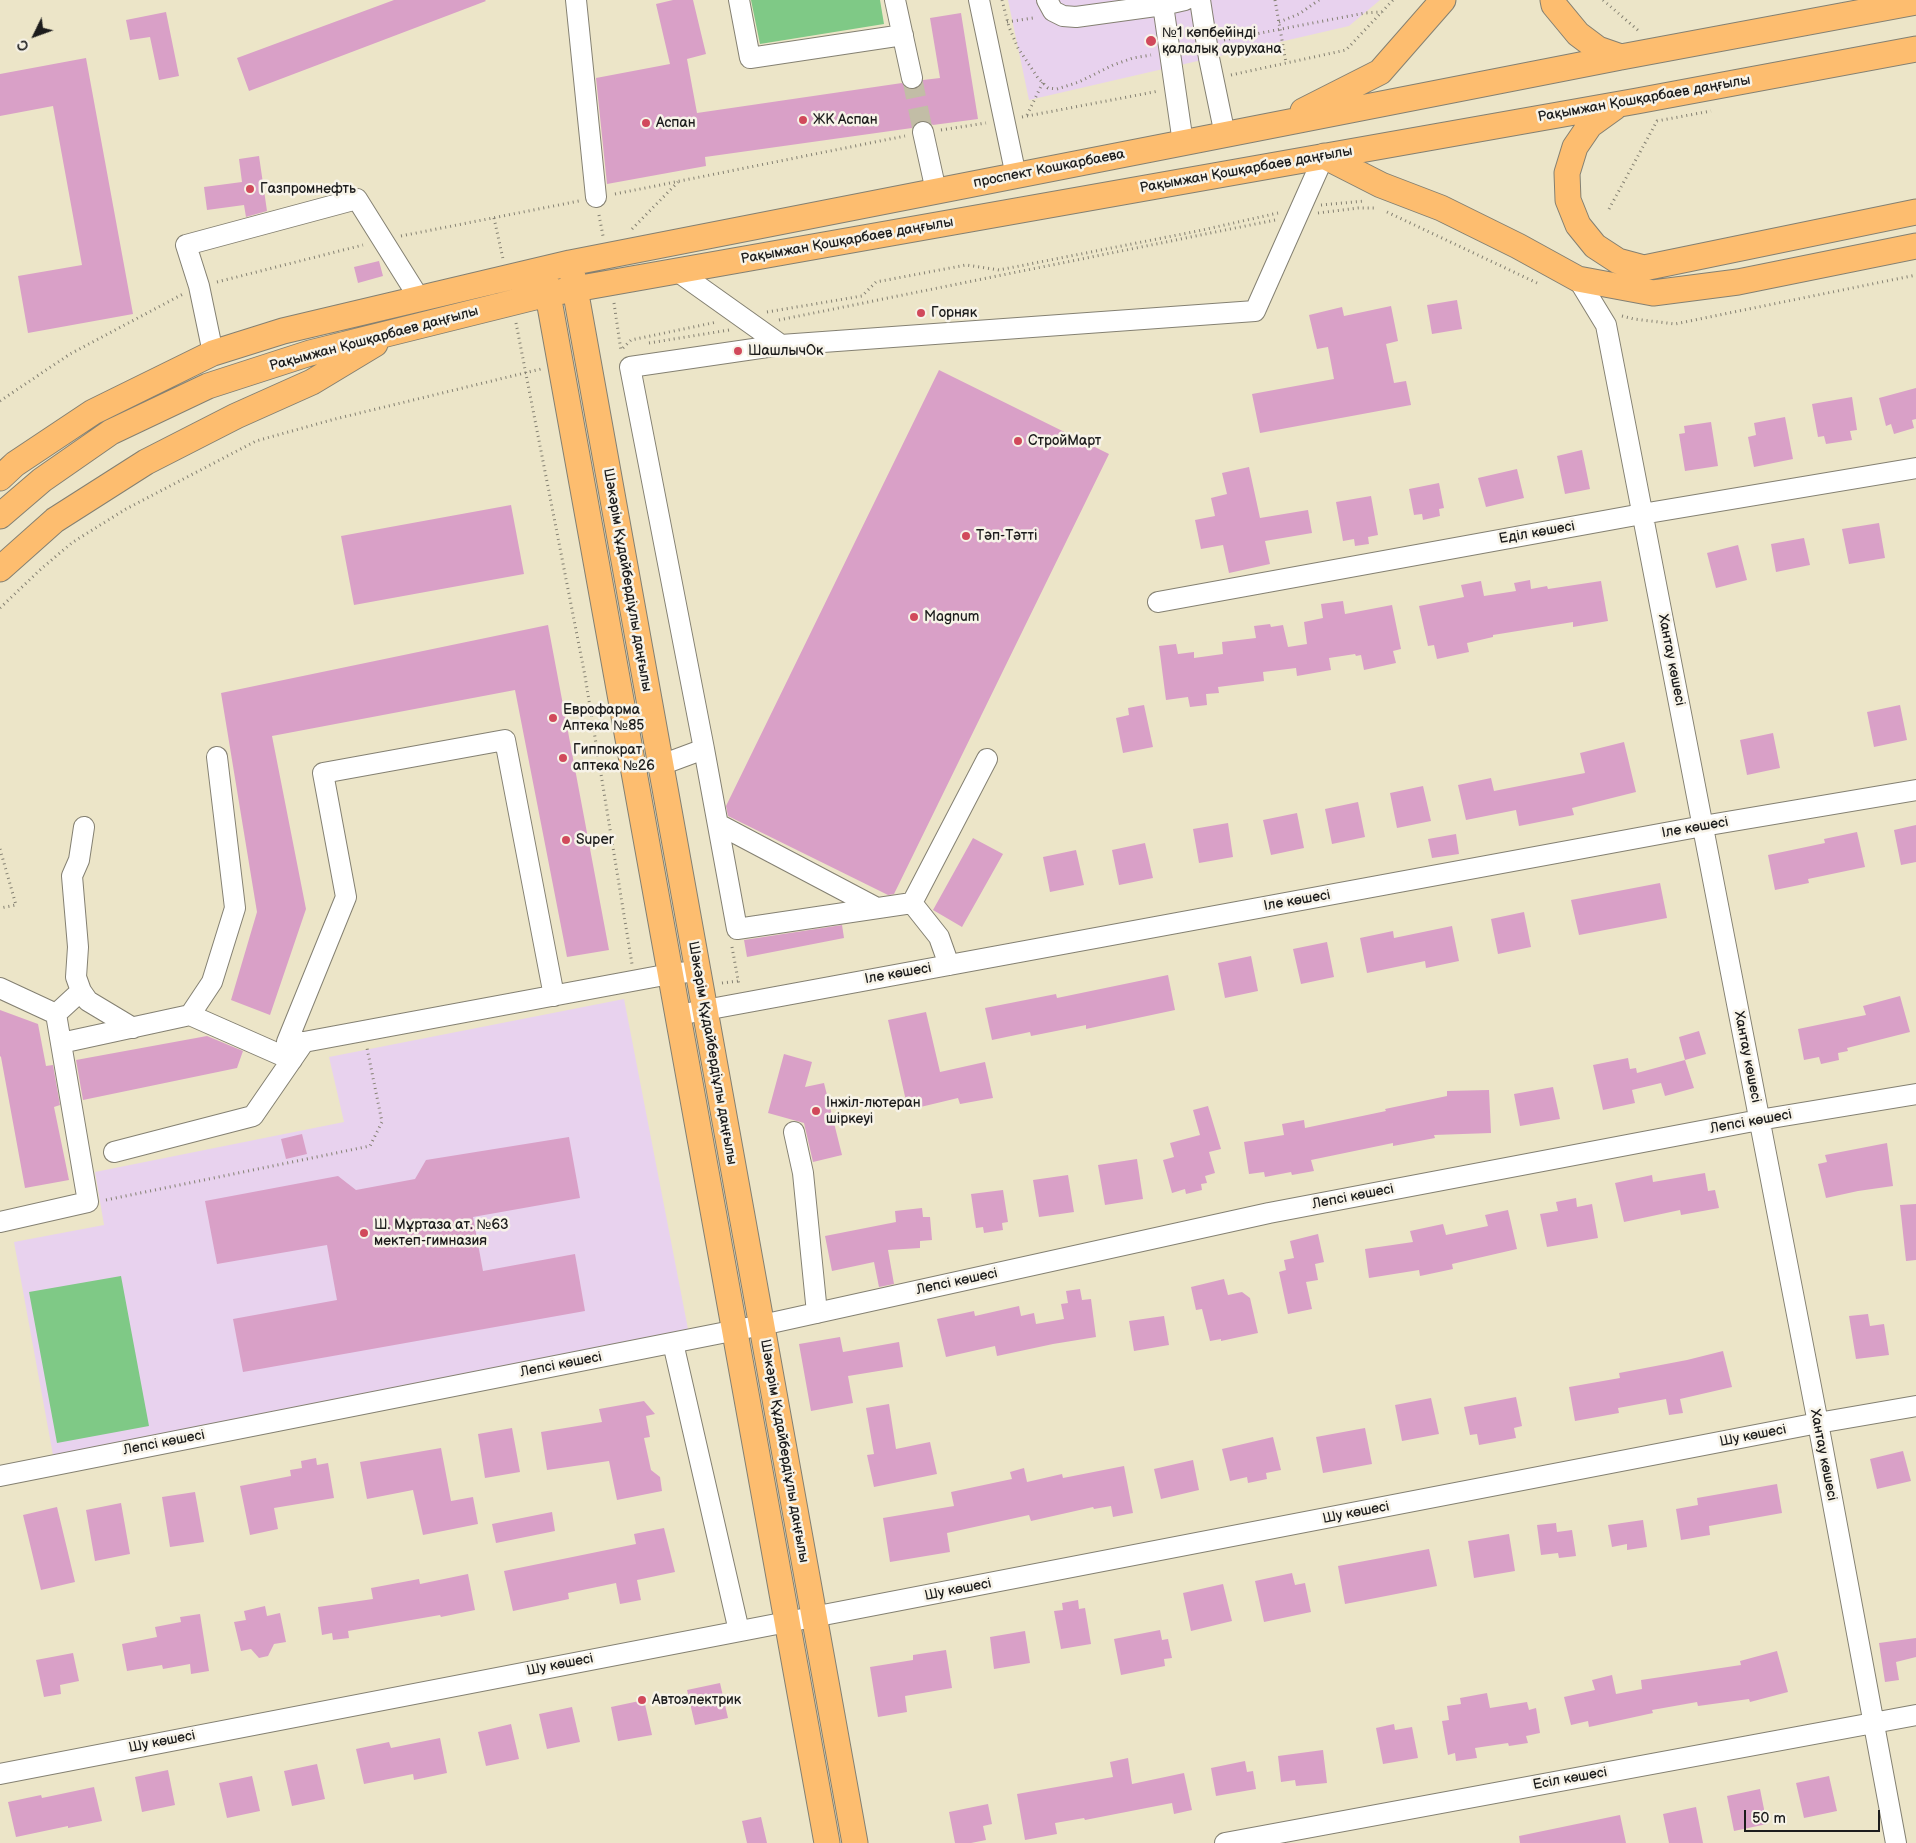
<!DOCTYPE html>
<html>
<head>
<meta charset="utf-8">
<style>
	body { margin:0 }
	#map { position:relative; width:1916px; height:1843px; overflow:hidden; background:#ece5c8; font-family:"Balsamiq Sans",sans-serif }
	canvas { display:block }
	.north { position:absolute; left:10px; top:10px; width:50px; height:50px; -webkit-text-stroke:4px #f7f3e8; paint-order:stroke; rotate:228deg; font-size:14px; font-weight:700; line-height:20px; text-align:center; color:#1c1c1c }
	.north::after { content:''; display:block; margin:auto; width:18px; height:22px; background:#1c1c1c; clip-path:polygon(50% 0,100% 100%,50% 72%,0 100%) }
	.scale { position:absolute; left:1744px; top:1810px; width:136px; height:22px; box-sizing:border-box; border:2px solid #1c1c1c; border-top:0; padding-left:6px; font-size:15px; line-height:18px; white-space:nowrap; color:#1c1c1c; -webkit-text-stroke:4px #f7f3e8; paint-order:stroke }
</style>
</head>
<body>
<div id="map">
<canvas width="1916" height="1843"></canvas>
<div class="north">С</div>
<div class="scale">50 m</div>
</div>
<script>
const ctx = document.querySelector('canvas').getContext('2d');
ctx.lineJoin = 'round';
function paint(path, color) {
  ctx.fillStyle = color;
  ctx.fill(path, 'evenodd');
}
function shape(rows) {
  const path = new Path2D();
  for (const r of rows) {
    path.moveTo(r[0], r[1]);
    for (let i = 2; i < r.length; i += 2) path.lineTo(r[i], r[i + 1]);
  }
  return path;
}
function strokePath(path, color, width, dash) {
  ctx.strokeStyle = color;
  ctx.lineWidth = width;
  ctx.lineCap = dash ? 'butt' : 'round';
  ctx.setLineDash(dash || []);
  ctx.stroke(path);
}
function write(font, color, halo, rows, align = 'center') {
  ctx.font = font + ' "Balsamiq Sans",sans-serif';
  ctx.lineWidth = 5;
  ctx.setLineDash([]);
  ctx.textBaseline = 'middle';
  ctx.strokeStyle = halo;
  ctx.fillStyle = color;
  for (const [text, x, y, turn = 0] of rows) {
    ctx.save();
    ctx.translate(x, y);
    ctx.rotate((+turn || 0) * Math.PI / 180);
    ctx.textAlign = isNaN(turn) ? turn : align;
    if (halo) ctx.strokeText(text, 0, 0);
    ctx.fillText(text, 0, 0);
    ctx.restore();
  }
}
const built = shape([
	[1008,0,1380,0,1349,26,1029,100],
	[624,999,688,1329,53,1455,14,1242,104,1225,95,1172,344,1122,329,1057]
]);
const green = shape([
	[751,0,880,0,884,24,760,44],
	[121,1276,149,1426,57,1443,29,1292]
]);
const building = shape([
	[394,0,485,0,486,1,249,91,237,58],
	[673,0,693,0,706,54,687,59,697,113,902,83,908,89,915,89,920,86,923,80,940,78,930,18,961,13,978,119,933,125,927,121,921,120,915,123,912,128,705,157,706,166,607,184,596,78,670,64,656,4],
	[166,12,179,76,159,80,150,37,130,40,126,20],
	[86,58,133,314,28,333,18,276,82,265,53,106,0,116,0,74],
	[259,156,267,211,246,217,244,205,207,210,204,187,242,182,239,159],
	[379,261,383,276,358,283,354,267],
	[1457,300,1462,329,1432,334,1427,305],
	[1391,306,1398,341,1386,344,1394,383,1406,381,1411,405,1260,433,1252,394,1334,379,1328,347,1317,349,1309,315,1342,307,1344,316],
	[939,370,1109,454,894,894,888,895,728,816,726,806],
	[1916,388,1916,419,1912,420,1914,428,1894,434,1891,424,1886,426,1879,398],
	[1852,397,1857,430,1850,431,1852,440,1826,444,1824,436,1818,437,1812,404],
	[1785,417,1793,459,1754,467,1748,437,1756,435,1754,423],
	[1711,422,1718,466,1685,471,1679,434,1685,433,1684,426],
	[1582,450,1590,489,1565,494,1557,456],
	[1249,467,1260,518,1308,510,1312,533,1265,541,1270,564,1229,573,1223,545,1201,549,1195,520,1215,516,1211,498,1227,494,1222,473],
	[1517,469,1524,498,1486,507,1478,478],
	[1439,483,1444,508,1439,509,1440,516,1423,520,1422,514,1414,515,1409,489],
	[1371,496,1378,535,1368,537,1369,544,1355,546,1354,539,1343,541,1336,502],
	[511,505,524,574,354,605,341,536],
	[1879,523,1885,558,1849,564,1842,529],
	[1804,538,1810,565,1776,572,1771,544],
	[1738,545,1747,580,1716,588,1707,553],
	[1530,580,1531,589,1547,586,1548,589,1601,581,1608,621,1573,627,1573,622,1493,635,1493,637,1467,643,1469,652,1437,659,1434,645,1428,646,1419,606,1464,597,1461,585,1481,581,1484,596,1516,591,1514,583],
	[1343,601,1345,614,1392,605,1401,649,1393,651,1396,663,1364,670,1361,655,1356,656,1355,654,1329,658,1331,670,1297,676,1296,668,1263,672,1264,681,1218,687,1219,693,1206,694,1207,705,1190,707,1188,697,1166,700,1159,646,1176,644,1178,654,1194,652,1194,658,1223,654,1222,642,1256,638,1254,626,1270,624,1271,627,1283,625,1288,647,1307,644,1304,622,1323,618,1321,604],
	[548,625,609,950,567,957,515,690,272,736,306,909,270,1015,231,1000,257,912,221,693],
	[1144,705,1153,747,1123,753,1116,718,1129,715,1128,708],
	[1900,705,1907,740,1874,747,1867,712],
	[1773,733,1780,768,1747,775,1740,740],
	[1624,742,1636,792,1572,808,1574,815,1519,826,1516,810,1466,820,1458,785,1491,778,1494,791,1585,773,1580,753],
	[1423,786,1431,821,1397,828,1390,793],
	[1358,802,1365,837,1332,844,1325,809],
	[1297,813,1304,848,1271,855,1263,820],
	[1228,823,1233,857,1199,863,1193,829],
	[1916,825,1916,862,1901,865,1894,830],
	[1857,832,1865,867,1808,879,1809,883,1775,890,1768,855,1825,843,1824,839],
	[1456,834,1459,854,1432,858,1428,839],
	[973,838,1003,854,962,927,933,910],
	[1145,843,1153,878,1119,885,1112,850],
	[1076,850,1084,885,1050,892,1043,857],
	[1660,883,1667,918,1579,935,1571,900],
	[1524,912,1531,947,1498,954,1491,919],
	[842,925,844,938,747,957,744,940],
	[1452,926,1459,961,1426,968,1425,961,1367,973,1360,938,1393,931,1394,938],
	[1327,942,1334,977,1301,984,1293,949],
	[1251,956,1258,991,1225,998,1218,963],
	[1168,975,1175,1010,1086,1029,1086,1025,1031,1036,1030,1032,992,1040,985,1008,1056,994,1057,998],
	[1900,996,1910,1032,1847,1048,1848,1051,1838,1053,1839,1060,1821,1064,1819,1057,1804,1060,1798,1029,1866,1015,1863,1006],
	[0,1010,38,1024,46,1066,53,1065,60,1105,54,1107,69,1180,25,1188,1,1057,0,1056],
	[926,1012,940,1072,985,1062,993,1098,960,1104,958,1098,908,1110,888,1020],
	[1699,1031,1706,1054,1685,1060,1679,1037],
	[207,1036,243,1051,237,1068,83,1100,76,1060],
	[784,1054,812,1062,805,1087,824,1083,842,1155,813,1162,804,1123,768,1113],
	[1628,1058,1630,1069,1636,1068,1637,1073,1685,1060,1694,1088,1665,1096,1661,1083,1632,1090,1635,1103,1603,1110,1593,1065],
	[1553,1087,1560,1119,1520,1126,1514,1094],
	[1489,1090,1491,1133,1434,1135,1435,1138,1393,1146,1393,1143,1311,1160,1314,1171,1292,1175,1291,1172,1265,1177,1264,1172,1249,1174,1244,1142,1284,1135,1282,1124,1304,1120,1305,1128,1386,1111,1385,1109,1447,1096,1447,1091],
	[1208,1106,1221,1149,1209,1152,1215,1173,1205,1176,1207,1183,1201,1184,1202,1190,1186,1194,1185,1189,1172,1193,1163,1160,1174,1157,1170,1143,1200,1135,1193,1110],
	[302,1134,307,1154,286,1159,281,1139],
	[569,1137,580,1198,473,1217,483,1271,575,1254,585,1311,243,1372,233,1319,337,1300,327,1245,217,1264,205,1201,338,1176,356,1190,415,1179,426,1160],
	[1887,1143,1893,1186,1858,1191,1826,1198,1818,1164,1827,1162,1825,1155],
	[1137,1159,1143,1199,1105,1205,1098,1165],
	[1705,1173,1708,1191,1715,1190,1719,1208,1681,1215,1680,1210,1624,1222,1615,1183,1652,1175,1653,1182],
	[1068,1175,1074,1212,1039,1217,1033,1180],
	[1003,1190,1008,1222,1002,1223,1003,1230,984,1233,983,1227,976,1228,971,1194],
	[1576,1198,1577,1207,1592,1204,1598,1238,1547,1247,1540,1214,1558,1211,1556,1202],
	[1916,1204,1916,1260,1906,1261,1900,1205],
	[922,1208,923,1217,930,1217,932,1240,920,1241,920,1248,888,1250,894,1284,879,1287,874,1262,832,1271,825,1236,896,1222,895,1211],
	[1508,1210,1517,1249,1452,1264,1453,1269,1420,1276,1419,1270,1369,1278,1365,1249,1413,1242,1410,1231,1443,1224,1446,1235,1488,1226,1485,1215],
	[1318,1234,1324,1262,1315,1264,1318,1280,1306,1282,1312,1309,1288,1314,1279,1272,1286,1270,1284,1260,1294,1258,1290,1241],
	[1224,1279,1228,1295,1242,1292,1250,1298,1258,1333,1221,1341,1221,1339,1210,1341,1202,1309,1196,1310,1191,1287],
	[1080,1289,1082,1300,1091,1299,1096,1337,1053,1344,997,1356,995,1346,946,1357,937,1319,974,1311,975,1316,1019,1306,1021,1316,1034,1313,1036,1324,1064,1319,1061,1304,1068,1303,1066,1291],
	[1868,1314,1870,1326,1884,1324,1889,1355,1856,1359,1849,1316],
	[1164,1316,1169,1345,1134,1351,1129,1321],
	[840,1337,843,1352,899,1342,903,1367,848,1376,853,1403,811,1411,799,1344],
	[1723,1351,1732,1387,1680,1399,1683,1413,1669,1415,1666,1399,1618,1408,1619,1413,1575,1421,1569,1387,1620,1378,1619,1373,1687,1360],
	[1516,1397,1522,1426,1514,1428,1516,1438,1479,1445,1477,1434,1470,1435,1464,1407],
	[1431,1398,1439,1434,1402,1441,1395,1405],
	[644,1401,655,1414,646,1416,650,1437,644,1438,651,1470,660,1477,662,1491,617,1500,609,1461,547,1470,541,1432,602,1422,599,1409],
	[889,1404,896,1449,930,1442,937,1474,874,1487,867,1455,874,1454,866,1408],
	[512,1428,520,1472,485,1478,478,1434],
	[1365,1428,1372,1464,1323,1473,1316,1437],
	[1273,1437,1281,1470,1266,1473,1267,1479,1248,1483,1247,1477,1230,1481,1222,1449],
	[441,1448,451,1501,473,1497,478,1524,423,1535,413,1490,367,1499,360,1462],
	[1903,1451,1911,1481,1877,1489,1870,1459],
	[316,1458,317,1465,328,1463,334,1498,274,1508,278,1529,250,1535,240,1486,291,1476,290,1470,302,1468,301,1461],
	[1193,1460,1199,1490,1161,1499,1154,1469],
	[1124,1466,1133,1513,1113,1517,1111,1506,1094,1509,1093,1507,1031,1521,1029,1515,947,1533,950,1552,890,1562,883,1518,954,1506,951,1492,1012,1479,1010,1472,1024,1468,1027,1482,1062,1474,1063,1478],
	[1777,1484,1782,1513,1709,1526,1710,1535,1681,1540,1676,1509,1698,1505,1697,1498],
	[195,1492,204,1542,170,1547,162,1497],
	[121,1503,130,1554,95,1561,86,1510],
	[57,1507,75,1582,41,1590,23,1515],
	[552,1512,555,1531,496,1543,492,1524],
	[1643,1520,1647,1547,1627,1550,1627,1544,1612,1547,1608,1525],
	[1556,1523,1557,1532,1572,1530,1576,1556,1559,1558,1558,1553,1541,1555,1537,1525],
	[664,1528,675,1572,637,1580,641,1600,620,1604,616,1583,568,1593,569,1599,513,1611,504,1571,636,1544,634,1534],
	[1509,1534,1515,1571,1474,1578,1468,1541],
	[1429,1549,1437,1586,1345,1604,1338,1566],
	[1292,1573,1295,1585,1305,1583,1311,1612,1264,1622,1255,1581],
	[468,1574,475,1610,441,1617,440,1615,348,1631,349,1638,333,1640,332,1633,322,1635,318,1607,373,1599,371,1588,419,1579,420,1584],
	[1223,1584,1232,1621,1191,1631,1183,1593],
	[1078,1600,1079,1609,1085,1608,1091,1644,1061,1649,1054,1611,1063,1610,1062,1603],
	[265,1606,267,1616,280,1613,286,1642,274,1644,268,1656,259,1658,251,1649,241,1651,234,1622,246,1620,244,1611],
	[200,1614,209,1671,191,1674,190,1664,163,1669,162,1665,127,1671,122,1644,157,1637,155,1627,181,1622,180,1617],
	[1160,1630,1162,1640,1168,1639,1172,1658,1164,1659,1165,1666,1121,1675,1114,1639],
	[1025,1631,1030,1663,994,1669,990,1637],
	[1916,1638,1916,1657,1896,1662,1899,1680,1885,1682,1879,1643],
	[946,1650,952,1688,905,1696,907,1712,878,1717,870,1667,913,1660,913,1655],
	[1777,1651,1788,1692,1750,1702,1749,1699,1698,1706,1697,1702,1652,1710,1653,1713,1589,1727,1588,1721,1571,1725,1564,1697,1595,1690,1592,1680,1612,1675,1616,1694,1642,1689,1641,1680,1741,1665,1740,1661],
	[73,1653,79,1681,60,1685,61,1694,44,1697,36,1660],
	[720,1683,728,1718,695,1725,687,1690],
	[1487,1693,1490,1708,1527,1702,1529,1710,1536,1708,1540,1733,1526,1736,1528,1743,1509,1746,1508,1743,1475,1748,1477,1758,1456,1761,1455,1753,1448,1755,1446,1744,1442,1721,1449,1720,1447,1706,1461,1704,1460,1698],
	[644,1700,652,1735,618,1741,611,1707],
	[572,1707,580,1742,547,1749,539,1714],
	[511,1724,519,1759,486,1766,478,1732],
	[1394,1724,1395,1730,1412,1727,1418,1758,1383,1764,1376,1728],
	[440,1738,447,1773,414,1780,413,1774,364,1784,356,1749,389,1742,391,1748],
	[1323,1750,1327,1783,1296,1786,1295,1780,1281,1782,1278,1756],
	[1128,1758,1132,1784,1184,1773,1192,1810,1174,1814,1172,1803,1085,1820,1084,1818,1055,1823,1057,1834,1025,1840,1017,1794,1113,1777,1110,1762],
	[1245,1761,1247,1772,1253,1771,1256,1789,1216,1796,1211,1768],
	[317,1764,325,1799,292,1806,284,1771],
	[168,1770,175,1805,142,1812,135,1777],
	[252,1776,260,1811,227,1818,219,1783],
	[1829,1776,1837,1811,1804,1818,1796,1783],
	[94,1787,102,1821,68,1828,68,1826,16,1837,8,1802,41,1795,42,1798],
	[1760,1789,1767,1824,1734,1831,1727,1796],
	[988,1804,992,1824,983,1826,986,1840,971,1843,955,1843,949,1812],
	[1696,1807,1703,1843,1669,1843,1663,1814],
	[1620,1815,1626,1843,1520,1843,1519,1836],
	[761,1817,767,1843,747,1843,742,1821]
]);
const minorTunnel = shape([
	[912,78,923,132]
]);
const path = shape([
	[1002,0,1009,27,1018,48,1038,78,1048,88,1057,89,1079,82,1113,65,1133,58,1151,55],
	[1275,0,1286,63],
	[1603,0,1640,32],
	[1007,22,1033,18],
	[1279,22,1299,14,1319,0],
	[1224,40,1365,13,1382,12],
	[1231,75,1346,50,1393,0],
	[1027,115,1043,82],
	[1022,117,1159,91],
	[941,130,986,123],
	[615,194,905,136],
	[1321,205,1365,201],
	[1609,209,1657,121,1711,111],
	[1387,212,1537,283],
	[1318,213,1358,208,1377,208],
	[599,215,603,236],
	[494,218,503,259],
	[632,229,678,182],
	[401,236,579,201],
	[217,282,363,245],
	[614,303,621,351],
	[767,312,862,296,876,282,966,265,999,270,1198,231,1278,213],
	[1622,316,1634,319,1675,324,1916,275],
	[779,320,1275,220],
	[516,323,585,676,632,964],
	[649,343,729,330],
	[623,348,631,340,717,322],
	[0,401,70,354,183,294],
	[0,608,42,568,73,542,126,509,256,441,335,419,541,369],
	[0,849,16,905,0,908],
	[732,947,739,985],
	[722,983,739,981],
	[106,1200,370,1146,382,1122,367,1048]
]);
const minor = shape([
	[576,0,596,197],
	[739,0,750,58,903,35],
	[895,0,912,78],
	[979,0,1016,176],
	[1047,0,1053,11,1063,16,1076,17,1163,5,1162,0],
	[1200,0,1209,58,1225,135],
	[923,132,936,191],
	[1183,143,1163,5,1185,0],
	[677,271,781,345],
	[1578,279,1606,325,1818,1423,1896,1843],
	[213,353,199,286,186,245,357,199,419,298],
	[1158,602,1642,514,1916,468],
	[704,749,737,929,912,903,987,759],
	[661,765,704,749,630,367,781,345,1255,311,1324,156],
	[718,824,877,908],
	[84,827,79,860,72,876,78,947,76,977,81,991,88,1001,133,1028],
	[912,903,939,937,949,965],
	[0,988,56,1014],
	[190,1015,212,982,235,908,217,757],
	[678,1015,1703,826,1916,790],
	[304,1042,287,1042,346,897,323,773,505,740,554,996],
	[61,1043,190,1015,292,1060],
	[794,1132,803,1173,817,1313],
	[114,1152,253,1116,304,1042,670,974,698,971],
	[0,1222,88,1202,56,1014,81,991],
	[673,1343,739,1631],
	[0,1476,762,1325,1269,1213,1759,1120,1916,1094],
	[0,1774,1818,1423,1916,1406],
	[1225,1843,1916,1715]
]);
const major = shape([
	[1553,0,1554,5,1578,34,1598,49,1621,57],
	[1615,107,1590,125,1575,147,1567,173,1568,200,1578,225,1595,246,1618,261,1644,268,1916,212],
	[1303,111,1380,72,1443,0],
	[1324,156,1381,185,1441,208,1518,246,1578,279,1653,293,1738,282,1916,246],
	[572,272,855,1843],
	[545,278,827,1843],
	[0,478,15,464,93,412,213,353,283,331,570,263,1621,57,1916,2],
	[0,516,42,480,111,432,208,386,310,353,547,294,1637,101,1916,49],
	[0,569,55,520,146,462,236,416,312,382,375,344]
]);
const markers = [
	[1151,41,6,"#d1495b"],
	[803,120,5,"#d1495b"],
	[646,123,5,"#d1495b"],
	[250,189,5,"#d1495b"],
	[921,313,5,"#d1495b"],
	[738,351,5,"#d1495b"],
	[1018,441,5,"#d1495b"],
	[966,536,5,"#d1495b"],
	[914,617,5,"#d1495b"],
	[553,718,5,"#d1495b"],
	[563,758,5,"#d1495b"],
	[566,840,5,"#d1495b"],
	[816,1111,5,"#d1495b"],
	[364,1233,5,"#d1495b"],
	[642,1700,5,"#d1495b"]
];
const poiNames = [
	["№1 көпбейінді",1162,33],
	["қалалық аурухана",1162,49],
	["ЖК Аспан",813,120],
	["Аспан",656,123],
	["Газпромнефть",260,189],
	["Горняк",931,313],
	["ШашлычОк",748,351],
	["СтройМарт",1028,441],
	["Тәп-Тәтті",976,536],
	["Magnum",924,617],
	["Еврофарма",563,710],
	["Аптека №85",563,726],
	["Гиппократ",573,750],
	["аптека №26",573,766],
	["Super",576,840],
	["Інжіл-лютеран",826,1103],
	["шіркеуі",826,1119],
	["Ш. Мұртаза ат. №63",374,1225],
	["мектеп-гимназия",374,1241],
	["Автоэлектрик",652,1700]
];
const streetNames = [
	["Рақымжан Қошқарбаев даңғылы",1644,99,-10],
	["проспект Кошкарбаева",1049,169,-11],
	["Рақымжан Қошқарбаев даңғылы",1246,170,-10],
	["Рақымжан Қошқарбаев даңғылы",847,241,-10],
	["Рақымжан Қошқарбаев даңғылы",374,339,-15],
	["Еділ көшесі",1537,533,-10],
	["Шәкәрім Құдайбердіұлы даңғылы",627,580,80],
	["Хантау көшесі",1671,660,79],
	["Іле көшесі",1695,828,-10],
	["Іле көшесі",1297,901,-10],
	["Іле көшесі",898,974,-10],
	["Шәкәрім Құдайбердіұлы даңғылы",712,1053,80],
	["Хантау көшесі",1747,1057,79],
	["Лепсі көшесі",1751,1122,-10],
	["Лепсі көшесі",1353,1197,-11],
	["Лепсі көшесі",957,1282,-12],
	["Лепсі көшесі",561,1365,-11],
	["Шу көшесі",1753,1436,-11],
	["Лепсі көшесі",164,1443,-11],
	["Шәкәрім Құдайбердіұлы даңғылы",784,1451,80],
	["Хантау көшесі",1823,1455,79],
	["Шу көшесі",1356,1513,-11],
	["Шу көшесі",958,1590,-11],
	["Шу көшесі",560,1665,-11],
	["Шу көшесі",162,1742,-11],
	["Есіл көшесі",1570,1779,-10]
];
paint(built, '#e8d2ee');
paint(green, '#7fc986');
paint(building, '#d9a0c7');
strokePath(minorTunnel, '#c2bda6', 20, [20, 10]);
strokePath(minor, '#848072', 22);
strokePath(major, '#848072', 27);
strokePath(path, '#848072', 3, [1, 4]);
strokePath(minor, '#fff', 20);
strokePath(major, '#fdbd6f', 25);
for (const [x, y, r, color] of markers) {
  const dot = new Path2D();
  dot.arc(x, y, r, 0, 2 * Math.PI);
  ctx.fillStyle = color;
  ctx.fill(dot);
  strokePath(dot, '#f7f3e8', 2);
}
write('14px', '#1c1c1c', '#f7f3e8', poiNames, 'left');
write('14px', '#1c1c1c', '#f7f3e8', streetNames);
</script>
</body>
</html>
